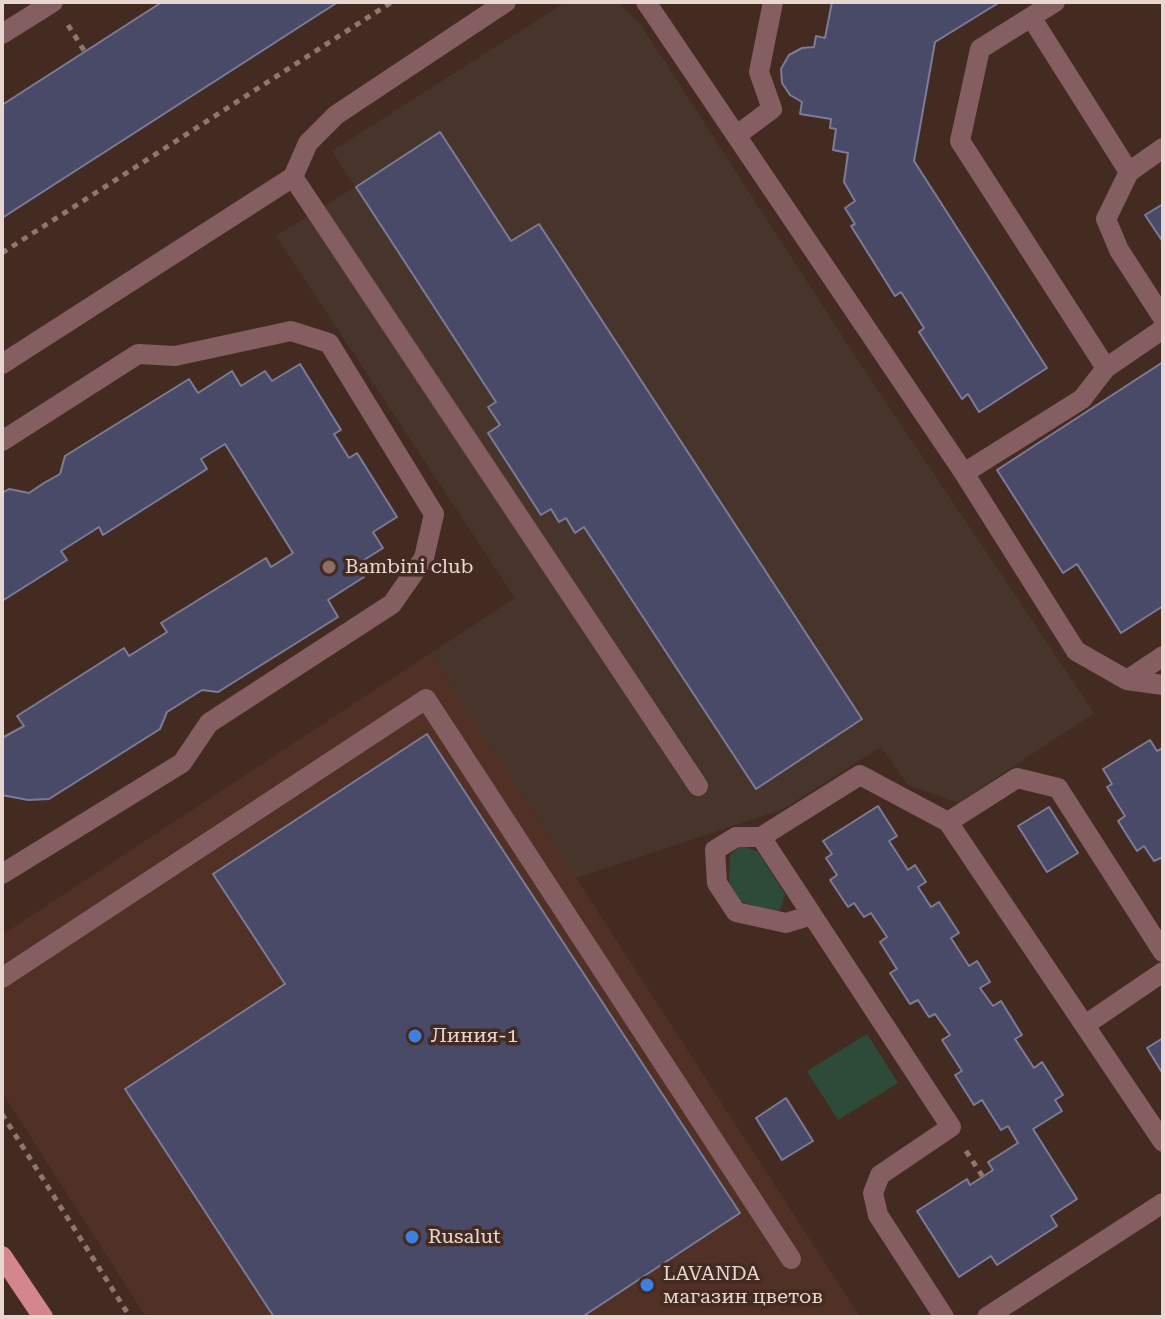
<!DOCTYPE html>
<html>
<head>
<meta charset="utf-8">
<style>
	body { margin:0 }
	#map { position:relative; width:1165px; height:1319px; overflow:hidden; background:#442b21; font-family:"Roboto Serif",serif }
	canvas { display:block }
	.frame { position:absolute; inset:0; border:4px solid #e8d7d1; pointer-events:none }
</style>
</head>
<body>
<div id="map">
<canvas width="1165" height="1319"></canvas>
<div class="frame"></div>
</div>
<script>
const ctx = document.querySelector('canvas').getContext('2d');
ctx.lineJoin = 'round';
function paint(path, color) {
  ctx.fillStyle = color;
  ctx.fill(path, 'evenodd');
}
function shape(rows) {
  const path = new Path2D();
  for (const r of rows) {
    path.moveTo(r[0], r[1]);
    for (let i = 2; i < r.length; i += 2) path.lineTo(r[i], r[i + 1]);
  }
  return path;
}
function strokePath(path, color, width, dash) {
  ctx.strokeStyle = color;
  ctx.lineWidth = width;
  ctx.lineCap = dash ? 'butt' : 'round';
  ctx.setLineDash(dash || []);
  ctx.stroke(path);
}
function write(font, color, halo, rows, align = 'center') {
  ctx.font = font + ' "Roboto Serif",serif';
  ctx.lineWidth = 7;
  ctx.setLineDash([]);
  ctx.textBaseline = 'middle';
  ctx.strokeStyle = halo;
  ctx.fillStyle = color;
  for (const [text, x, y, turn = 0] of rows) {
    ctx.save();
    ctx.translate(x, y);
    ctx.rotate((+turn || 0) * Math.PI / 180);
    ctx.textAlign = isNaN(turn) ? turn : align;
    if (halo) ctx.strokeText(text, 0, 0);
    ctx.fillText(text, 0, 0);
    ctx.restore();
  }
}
const built = shape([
	[431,653,576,878,860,1317,146,1317,2,1092,2,935]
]);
const industrial = shape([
	[566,2,618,2,641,25,857,359,1094,713,958,803,908,785,881,747,783,809,576,878,431,653,515,598,276,236,355,187,332,151]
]);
const green = shape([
	[741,845,758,852,785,894,780,910,769,911,740,901,729,882,730,855],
	[867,1034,898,1083,838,1120,807,1071]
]);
const building = shape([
	[162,2,338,2,2,218,2,105,162,2],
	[832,2,1000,2,935,42,914,161,1047,368,979,412,968,394,962,399,919,332,924,328,901,292,895,296,851,226,855,224,845,208,855,201,844,182,848,153,833,150,836,129,830,128,831,119,800,114,802,102,790,95,782,83,781,69,789,55,802,48,814,47,816,36,825,38,832,2],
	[440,132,511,241,539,224,862,719,756,789,584,527,575,533,566,518,559,522,551,509,541,515,488,433,500,425,488,407,496,402,356,187,440,132],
	[1163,204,1163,242,1145,215,1163,204],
	[1163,362,1163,606,1121,633,1077,564,1063,573,997,470,1163,362],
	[300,364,341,430,334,434,349,458,357,453,397,517,373,532,383,548,356,565,364,577,328,600,338,617,218,692,202,690,167,712,160,729,49,799,28,800,2,795,2,738,24,726,17,716,124,648,129,656,167,632,161,623,266,558,271,567,293,553,225,444,201,459,207,469,103,535,99,527,61,551,67,560,2,601,2,493,9,489,29,493,44,483,60,474,65,456,189,379,198,393,232,371,241,386,265,371,272,381,300,364],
	[427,734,740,1213,582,1317,274,1317,125,1089,285,984,213,874,427,734],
	[1150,740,1157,751,1163,748,1163,857,1154,861,1144,846,1137,851,1118,821,1125,816,1107,787,1112,784,1103,769,1150,740],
	[878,806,897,836,889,841,908,870,915,865,926,882,918,887,931,907,939,902,959,933,951,938,969,966,977,961,990,982,980,988,993,1006,1001,1001,1022,1035,1015,1039,1034,1068,1042,1062,1063,1095,1055,1100,1062,1111,1033,1129,1077,1199,1051,1216,1057,1226,997,1265,991,1256,959,1277,917,1211,967,1179,970,1185,993,1170,988,1162,1018,1143,1008,1126,1001,1130,982,1100,974,1105,955,1075,962,1071,942,1040,950,1035,935,1014,929,1017,918,1000,910,1004,890,973,897,969,880,942,887,937,871,913,864,917,854,903,848,907,830,880,837,875,826,858,832,854,823,841,878,806],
	[1049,807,1078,853,1047,872,1018,826,1049,807],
	[1163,1038,1163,1074,1147,1048,1163,1038],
	[786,1098,813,1141,782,1160,756,1118,786,1098]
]);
const path = shape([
	[68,25,85,52],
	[2,253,392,2],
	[2,1114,130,1317],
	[966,1151,983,1177]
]);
const lane = shape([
	[646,2,964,473,1076,651,1127,680,1163,685],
	[1031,17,1129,172,1106,219,1119,250,1163,318],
	[2,34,53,2],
	[737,135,772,109,759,72,773,2],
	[1129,172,1163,148],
	[293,177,698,786],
	[2,364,293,177,308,143,336,115,506,2],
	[1106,368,1163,329],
	[2,441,138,354,175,356,291,331,329,343,434,514,424,558,392,604,209,723,182,763,2,874],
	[964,473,1082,399,1106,368,960,141,980,49,1055,2],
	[1127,680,1163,656],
	[948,822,1017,778,1058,788,1163,952],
	[761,837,736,837,715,850,717,883,736,912,786,923,809,916],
	[2,978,426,699,791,1259],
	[1085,1025,1163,972],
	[944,1317,878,1215,873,1193,880,1175,951,1127,761,837,860,775,948,822,1163,1142],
	[987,1317,1163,1203]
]);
const primary = shape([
	[2,1256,43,1317]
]);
const markers = [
	[329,567,8,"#8d6e63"],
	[415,1036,8,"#3f7fe0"],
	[412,1237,8,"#3f7fe0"],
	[647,1285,8,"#3f7fe0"]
];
const poiNames = [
	["Bambini club",345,567],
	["Линия-1",431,1036],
	["Rusalut",428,1237],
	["LAVANDA",663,1274],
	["магазин цветов",663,1297]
];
paint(built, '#513125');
paint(industrial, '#47352c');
paint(green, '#2e4b3a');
paint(building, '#494968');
strokePath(building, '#7c7c98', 2);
strokePath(path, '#8d776f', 5, [6, 6]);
strokePath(lane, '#845e61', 20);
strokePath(primary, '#d3868e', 20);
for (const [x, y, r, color] of markers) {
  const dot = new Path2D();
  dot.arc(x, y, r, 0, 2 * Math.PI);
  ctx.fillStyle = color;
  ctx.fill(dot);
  strokePath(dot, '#442b21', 3);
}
write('20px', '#e8d7d1', '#442b21', poiNames, 'left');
</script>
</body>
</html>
